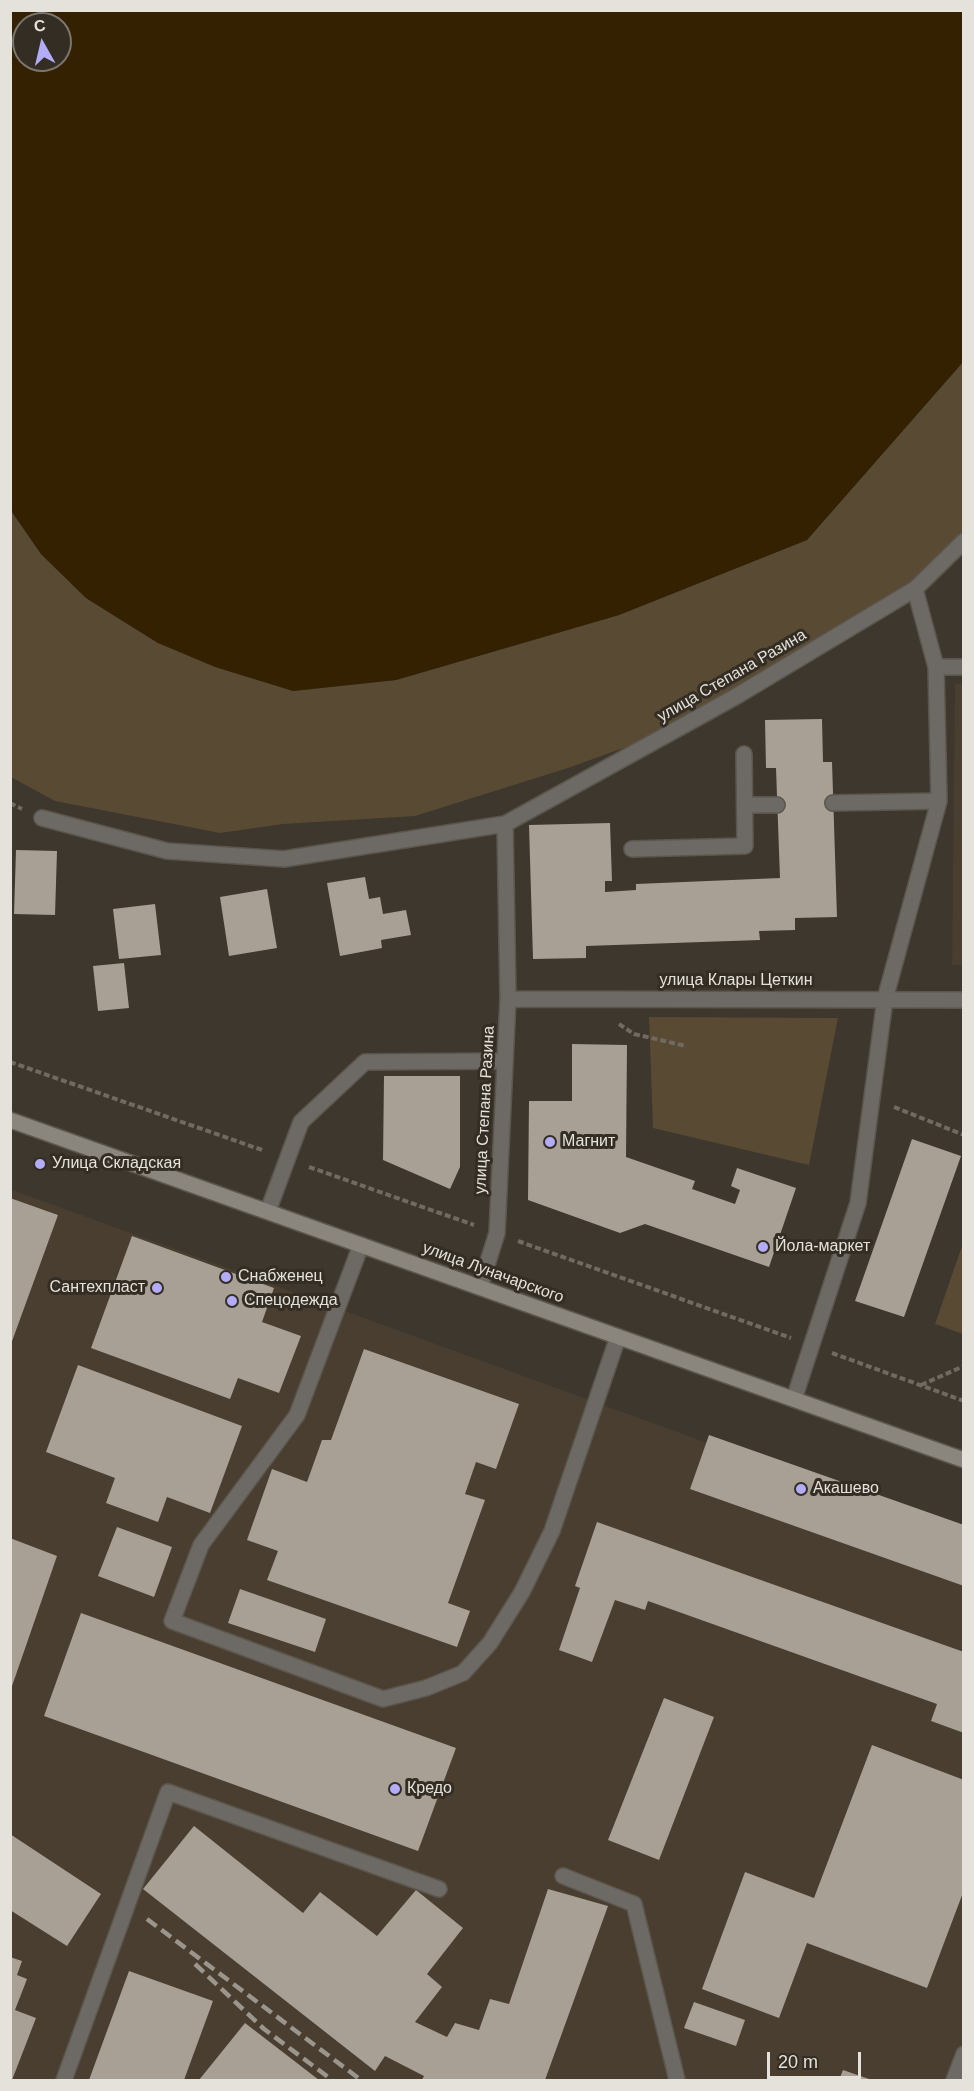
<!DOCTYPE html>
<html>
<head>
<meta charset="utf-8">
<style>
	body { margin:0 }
	#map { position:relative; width:974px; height:2091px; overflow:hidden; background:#3d372d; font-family:Helvetica,sans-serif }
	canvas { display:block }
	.frame { position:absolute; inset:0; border:12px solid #e5e1db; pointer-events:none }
	.north { position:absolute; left:12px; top:12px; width:60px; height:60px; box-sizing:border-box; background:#332d23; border:2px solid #7a756d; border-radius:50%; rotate:352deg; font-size:16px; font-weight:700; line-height:24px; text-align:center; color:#e5e1db }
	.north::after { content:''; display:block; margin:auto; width:21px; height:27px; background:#b3adf9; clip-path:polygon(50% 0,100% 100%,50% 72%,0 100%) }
	.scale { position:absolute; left:767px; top:2052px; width:94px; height:27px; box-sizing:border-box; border:3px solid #e5e1db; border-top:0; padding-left:8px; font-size:18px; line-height:21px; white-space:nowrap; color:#e5e1db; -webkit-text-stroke:4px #332d23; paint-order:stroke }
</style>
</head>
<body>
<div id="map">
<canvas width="974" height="2091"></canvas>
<div class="frame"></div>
<div class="north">С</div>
<div class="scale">20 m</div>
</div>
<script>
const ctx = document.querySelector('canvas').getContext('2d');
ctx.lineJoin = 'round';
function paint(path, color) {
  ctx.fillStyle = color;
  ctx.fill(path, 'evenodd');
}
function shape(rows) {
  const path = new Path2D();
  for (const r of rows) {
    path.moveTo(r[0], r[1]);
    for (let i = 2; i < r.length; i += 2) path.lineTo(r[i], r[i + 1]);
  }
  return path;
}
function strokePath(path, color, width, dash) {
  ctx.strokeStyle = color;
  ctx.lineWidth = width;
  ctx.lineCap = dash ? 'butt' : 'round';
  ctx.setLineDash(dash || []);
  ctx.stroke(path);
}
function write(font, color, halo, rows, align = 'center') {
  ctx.font = font + ' Helvetica,sans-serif';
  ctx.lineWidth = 6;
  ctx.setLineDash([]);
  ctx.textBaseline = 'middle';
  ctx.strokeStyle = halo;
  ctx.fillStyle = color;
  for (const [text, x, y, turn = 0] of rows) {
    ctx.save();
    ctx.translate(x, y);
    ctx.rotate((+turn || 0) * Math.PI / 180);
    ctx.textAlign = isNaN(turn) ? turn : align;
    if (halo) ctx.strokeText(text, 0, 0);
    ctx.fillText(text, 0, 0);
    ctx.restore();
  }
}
const built = shape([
	[955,684,964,684,963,965,952,965],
	[10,1189,963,1536,963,2080,11,2080]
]);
const green = shape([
	[963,362,963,541,915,589,654,737,568,768,415,816,283,824,220,833,55,801,11,777,10,510,41,554,86,598,158,643,293,691,396,680,619,615,807,540],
	[649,1017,838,1018,809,1165,653,1128],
	[963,1243,963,1334,935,1324]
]);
const water = shape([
	[10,11,963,11,963,362,807,540,619,615,396,680,293,691,215,667,158,643,86,598,41,554,11,510],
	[24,24,60,24,60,60,24,60]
]);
const building = shape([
	[822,719,823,762,832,762,837,917,795,918,795,930,759,931,760,940,586,946,586,958,533,959,529,825,610,823,612,881,605,881,605,892,636,890,636,884,780,878,776,768,766,768,765,720],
	[16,850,57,851,55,915,14,914],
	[365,877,369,899,380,897,383,914,406,910,411,935,381,940,382,948,340,956,327,883],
	[267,889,277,948,229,956,220,897],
	[155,904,161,955,119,959,113,909],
	[124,963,129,1008,98,1011,93,966],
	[572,1044,627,1045,626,1157,695,1181,692,1189,735,1204,740,1190,731,1186,737,1168,796,1188,769,1267,645,1224,620,1233,528,1200,529,1101,572,1101],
	[384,1076,460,1076,460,1167,450,1189,383,1160],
	[912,1139,961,1156,904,1317,855,1301],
	[10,1198,58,1215,11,1344,10,1344],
	[132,1236,274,1288,262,1322,301,1336,279,1393,238,1378,230,1399,91,1348],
	[364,1349,519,1404,496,1469,476,1462,465,1494,485,1500,448,1603,470,1611,457,1647,267,1580,278,1551,247,1540,272,1469,307,1482,322,1440,331,1440],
	[78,1365,242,1426,210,1513,167,1497,158,1522,106,1503,115,1478,46,1452],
	[709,1435,964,1525,964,1586,690,1489],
	[597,1522,964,1652,964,1733,931,1721,937,1704,648,1601,645,1610,615,1600,592,1662,559,1650,580,1588,575,1586],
	[117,1527,172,1547,154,1597,98,1576],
	[10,1538,57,1556,11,1689,10,1689],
	[240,1589,326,1619,315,1652,228,1623],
	[81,1613,456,1748,418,1851,44,1716],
	[664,1698,714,1717,659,1860,608,1840],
	[872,1745,964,1780,964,1890,927,1988,807,1943,779,2018,702,1989,745,1872,814,1898],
	[194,1826,303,1913,320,1892,377,1936,416,1890,463,1928,427,1974,442,1987,415,2022,447,2037,455,2023,479,2030,490,1999,509,2004,548,1889,608,1906,545,2080,422,2080,424,2076,385,2056,375,2071,143,1889],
	[10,1834,101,1894,67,1946,10,1910],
	[10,1957,22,1961,17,1975,27,1979,15,2010,36,2018,12,2080,10,2080],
	[129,1971,213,2001,184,2080,89,2080],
	[694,2002,745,2020,736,2046,684,2028],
	[245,2023,319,2080,199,2080],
	[843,2070,872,2080,839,2080]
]);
const path = shape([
	[10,803,22,809],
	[619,1024,634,1034,686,1046],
	[10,1062,265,1151],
	[894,1107,964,1135],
	[309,1167,474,1225],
	[964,1226,964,1231],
	[518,1241,791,1338],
	[832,1353,964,1401],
	[921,1385,964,1366]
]);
const lane = shape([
	[936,667,964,667],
	[833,803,939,801],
	[745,805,777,805],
	[632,849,745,846,744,754],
	[268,1211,301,1122,365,1062,505,1061],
	[361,1245,297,1415,201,1545,172,1621,383,1699,426,1688,463,1673,490,1643,522,1592,552,1531,618,1337],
	[794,1399,858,1203,885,999,939,801,936,667,915,589],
	[563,1876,634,1904,677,2080],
	[64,2080,168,1792,439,1889],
	[954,2080,964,2054]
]);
const street = shape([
	[42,818,167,851,284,859,505,824],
	[508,999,964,1000],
	[480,1287,497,1233,508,999,505,824,735,697,915,589,964,541]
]);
const secondary = shape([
	[10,1120,964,1460]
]);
const rail = shape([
	[147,1919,361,2080],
	[195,1964,264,2029,332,2080]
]);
const markers = [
	[550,1142,6,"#b3adf9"],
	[40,1164,6,"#b3adf9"],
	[763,1247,6,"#b3adf9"],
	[226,1277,6,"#b3adf9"],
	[157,1288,6,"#b3adf9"],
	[232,1301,6,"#b3adf9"],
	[801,1489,6,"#b3adf9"],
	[395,1789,6,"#b3adf9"]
];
const streetNames = [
	["улица Степана Разина",732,676,-30],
	["улица Клары Цеткин",736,981],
	["улица Степана Разина",485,1110,-87],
	["улица Луначарского",493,1273,20]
];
const poiNames = [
	["Магнит",562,1142],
	["Улица Складская",52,1164],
	["Йола-маркет",775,1247],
	["Снабженец",238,1277],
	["Сантехпласт",145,1288,"right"],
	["Спецодежда",244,1301],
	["Акашево",813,1489],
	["Кредо",407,1789]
];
paint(built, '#493e2f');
paint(green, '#594a34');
paint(water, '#332102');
paint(building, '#a8a095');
strokePath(lane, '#5b564c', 18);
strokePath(street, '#5b564c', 18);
strokePath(secondary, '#5b564c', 18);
strokePath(path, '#706a61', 4, [6, 3]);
strokePath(lane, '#6d6965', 15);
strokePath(street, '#6d6965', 15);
strokePath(secondary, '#8a857d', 15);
strokePath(rail, '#9a958d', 4.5, [12, 6]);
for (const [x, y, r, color] of markers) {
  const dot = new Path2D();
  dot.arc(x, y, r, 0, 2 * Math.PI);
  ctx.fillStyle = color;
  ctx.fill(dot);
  strokePath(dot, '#332d23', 2);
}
write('16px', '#e5e1db', '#332d23', streetNames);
write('16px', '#e5e1db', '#332d23', poiNames, 'left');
</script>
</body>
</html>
